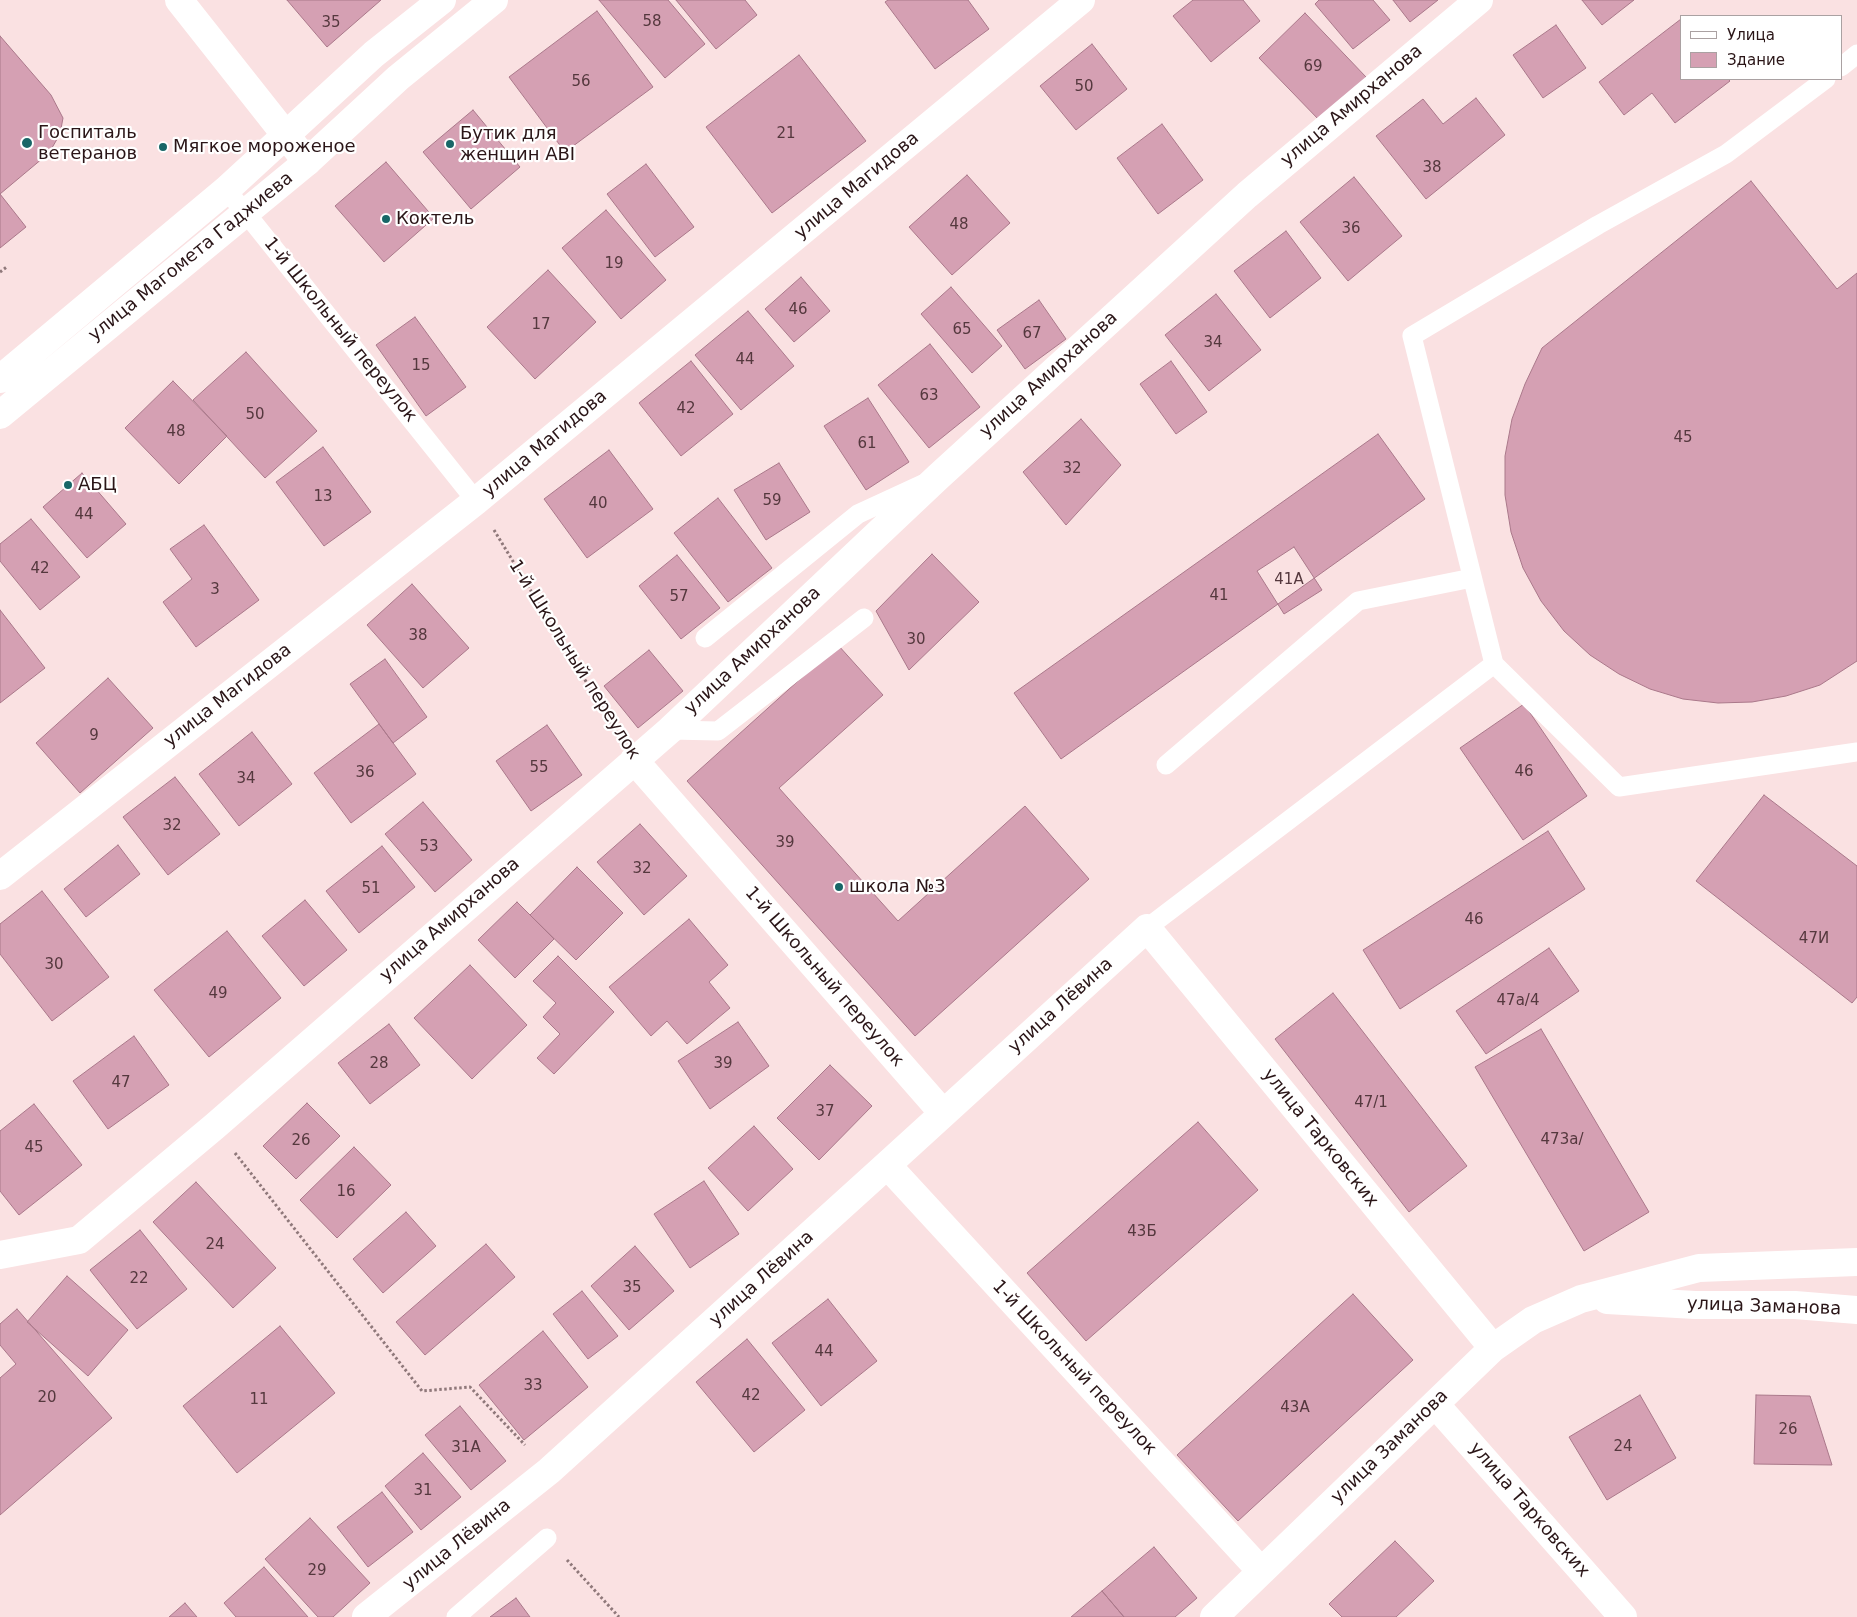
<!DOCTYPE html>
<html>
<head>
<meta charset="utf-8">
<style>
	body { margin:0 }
	#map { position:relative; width:1857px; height:1617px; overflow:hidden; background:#fae1e2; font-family:"DejaVu Sans",sans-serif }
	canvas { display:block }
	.legend { position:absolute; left:1680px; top:15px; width:162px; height:65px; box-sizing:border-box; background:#fff; border:1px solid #aaa1a2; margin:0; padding:6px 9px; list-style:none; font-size:15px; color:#2a1517 }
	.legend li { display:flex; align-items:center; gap:10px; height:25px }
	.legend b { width:25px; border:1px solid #aaa1a2 }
</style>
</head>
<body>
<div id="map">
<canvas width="1857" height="1617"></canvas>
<ul class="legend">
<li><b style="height:6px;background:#fff"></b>Улица</li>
<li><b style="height:14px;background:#d5a0b3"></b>Здание</li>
</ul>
</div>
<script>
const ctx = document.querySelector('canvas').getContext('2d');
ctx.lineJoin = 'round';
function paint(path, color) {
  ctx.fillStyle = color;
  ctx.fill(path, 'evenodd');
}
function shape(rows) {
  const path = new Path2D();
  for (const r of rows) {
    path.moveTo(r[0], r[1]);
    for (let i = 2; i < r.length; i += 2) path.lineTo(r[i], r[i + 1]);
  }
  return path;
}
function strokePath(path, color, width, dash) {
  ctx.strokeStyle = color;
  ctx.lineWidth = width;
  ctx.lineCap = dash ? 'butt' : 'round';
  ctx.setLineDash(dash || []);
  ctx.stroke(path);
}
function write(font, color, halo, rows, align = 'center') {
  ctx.font = font + ' "DejaVu Sans",sans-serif';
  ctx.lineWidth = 4.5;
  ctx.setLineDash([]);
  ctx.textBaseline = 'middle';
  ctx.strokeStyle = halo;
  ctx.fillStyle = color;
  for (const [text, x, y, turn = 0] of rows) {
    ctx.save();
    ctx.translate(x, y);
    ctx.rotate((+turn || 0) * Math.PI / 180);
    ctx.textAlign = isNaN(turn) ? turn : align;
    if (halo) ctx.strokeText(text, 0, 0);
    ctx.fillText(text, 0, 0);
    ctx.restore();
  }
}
const building = shape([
	[287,0,381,0,327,47,287,0],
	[599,0,668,0,705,44,665,78,599,0],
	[676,0,745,0,757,15,716,49,676,0],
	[888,0,968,0,989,29,935,69,885,2,888,0],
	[1193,0,1243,0,1260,21,1211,62,1173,16,1193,0],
	[1319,0,1373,0,1390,20,1353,49,1315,4,1319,0],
	[1393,0,1438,0,1410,22,1393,0],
	[1582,0,1634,0,1602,25,1582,0],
	[597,11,653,87,565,152,509,77,597,11],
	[1305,13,1366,77,1320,121,1259,58,1305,13],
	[1681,19,1681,79,1728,79,1730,81,1675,123,1652,93,1624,115,1599,82,1681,19],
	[1556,25,1586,68,1543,98,1513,55,1556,25],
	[0,36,51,95,63,118,60,134,49,153,0,194,26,227,0,248,0,36],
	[1092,44,1127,89,1076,130,1040,86,1092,44],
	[799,55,866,141,772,213,706,127,799,55],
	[1476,98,1505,135,1426,199,1376,136,1423,99,1443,124,1476,98],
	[473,110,520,167,471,209,423,152,473,110],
	[1162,124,1203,180,1158,214,1117,158,1162,124],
	[386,162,434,218,384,262,335,206,386,162],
	[646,164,694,227,655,257,607,194,646,164],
	[967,175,1010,223,952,275,909,227,967,175],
	[1354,177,1402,236,1348,281,1300,222,1354,177],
	[1751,181,1837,289,1857,273,1857,661,1820,685,1786,696,1752,702,1718,703,1683,699,1650,689,1619,674,1590,655,1564,631,1541,601,1523,568,1511,532,1505,495,1505,456,1512,419,1525,384,1542,348,1751,181],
	[606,210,666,280,621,319,562,248,606,210],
	[1286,231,1321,278,1270,318,1234,271,1286,231],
	[548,270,596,322,535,379,487,327,548,270],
	[801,277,830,311,794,342,765,309,801,277],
	[951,287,1002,346,972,373,921,314,951,287],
	[1216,294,1261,350,1209,391,1165,335,1216,294],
	[1039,300,1066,339,1025,369,997,330,1039,300],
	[748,311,794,366,741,410,695,355,748,311],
	[415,317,466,387,426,416,376,345,415,317],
	[930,344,980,407,929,448,878,385,930,344],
	[246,352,317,431,265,478,193,400,246,352],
	[691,361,733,414,681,456,639,403,691,361],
	[1171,361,1207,412,1176,434,1140,384,1171,361],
	[173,381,227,436,179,484,125,428,173,381],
	[868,398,909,462,866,490,824,426,868,398],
	[1081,419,1121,465,1066,525,1023,472,1081,419],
	[1378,434,1425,499,1061,759,1014,693,1378,434],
	[323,447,371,512,324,546,276,482,323,447],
	[609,450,653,509,587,558,544,499,609,450],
	[779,463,810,512,766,540,734,490,779,463],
	[82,473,126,524,87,558,43,507,82,473],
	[718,498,772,568,728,602,674,533,718,498],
	[31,519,80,577,40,610,0,561,0,544,31,519],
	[204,525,259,600,196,647,163,602,192,579,170,549,204,525],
	[1294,547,1322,590,1284,614,1257,571,1294,547],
	[932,554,979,602,909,670,876,611,932,554],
	[677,555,720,608,681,639,639,586,677,555],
	[412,584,469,648,423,688,367,625,412,584],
	[0,610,45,668,0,703,0,610],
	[838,645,883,695,779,788,898,921,1025,806,1089,879,915,1036,687,781,838,645],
	[649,650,683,691,638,728,604,686,649,650],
	[385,659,427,717,393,743,350,684,385,659],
	[108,678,153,728,80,793,36,743,108,678],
	[1524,704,1587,796,1523,840,1460,748,1524,704],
	[379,724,416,774,351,823,314,773,379,724],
	[547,725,582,775,531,811,496,761,547,725],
	[252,732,292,784,239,826,199,774,252,732],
	[175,777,220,834,168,875,123,817,175,777],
	[1764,795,1857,866,1857,997,1852,1003,1696,881,1764,795],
	[423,802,472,860,435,892,385,834,423,802],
	[640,824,687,876,644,915,597,862,640,824],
	[1548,831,1585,889,1400,1009,1363,950,1548,831],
	[118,845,140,874,86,917,64,889,118,845],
	[382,846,415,887,359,933,326,891,382,846],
	[577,867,623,913,576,960,530,915,577,867],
	[42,891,109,977,52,1021,0,954,0,924,42,891],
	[305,900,347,950,304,986,262,936,305,900],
	[517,902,554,939,515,978,478,940,517,902],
	[689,919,728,965,709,982,730,1008,687,1044,667,1021,651,1036,609,987,689,919],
	[227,931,281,998,209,1057,154,990,227,931],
	[1549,948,1579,991,1486,1054,1456,1011,1549,948],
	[558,956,614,1012,554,1074,537,1058,560,1034,543,1017,556,1003,533,981,558,956],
	[470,965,527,1025,472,1079,414,1018,470,965],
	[1333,993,1467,1166,1409,1212,1275,1039,1333,993],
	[738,1022,769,1066,710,1109,678,1061,738,1022],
	[389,1024,420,1065,370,1104,338,1063,389,1024],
	[1541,1029,1649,1212,1584,1251,1475,1067,1541,1029],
	[134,1036,169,1085,108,1129,73,1081,134,1036],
	[830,1065,872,1106,819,1160,777,1118,830,1065],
	[307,1103,340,1136,296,1179,263,1146,307,1103],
	[34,1104,82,1165,19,1215,0,1191,0,1131,34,1104],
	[1198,1122,1258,1190,1086,1341,1027,1273,1198,1122],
	[754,1126,793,1169,748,1211,708,1168,754,1126],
	[354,1147,391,1185,337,1238,300,1200,354,1147],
	[704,1181,739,1234,690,1268,654,1214,704,1181],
	[196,1182,276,1268,233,1308,153,1222,196,1182],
	[406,1212,436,1246,383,1293,353,1259,406,1212],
	[140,1230,187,1289,137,1329,90,1270,140,1230],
	[486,1244,515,1277,425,1355,396,1322,486,1244],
	[635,1246,674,1291,629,1330,591,1286,635,1246],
	[67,1276,128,1330,88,1376,27,1322,67,1276],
	[582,1291,618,1336,588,1359,553,1314,582,1291],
	[1353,1294,1413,1360,1238,1521,1177,1455,1353,1294],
	[828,1299,877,1361,821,1406,772,1343,828,1299],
	[17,1309,112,1418,0,1515,0,1378,16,1364,0,1345,0,1324,17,1309],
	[280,1326,335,1393,237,1473,183,1406,280,1326],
	[543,1331,588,1387,524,1440,479,1385,543,1331],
	[747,1339,805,1410,754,1452,696,1382,747,1339],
	[1640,1395,1676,1458,1607,1500,1569,1437,1640,1395],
	[1756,1395,1810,1396,1832,1465,1754,1464,1756,1395],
	[460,1406,506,1461,471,1490,425,1435,460,1406],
	[423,1453,461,1497,421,1530,385,1486,423,1453],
	[382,1492,413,1532,368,1567,337,1527,382,1492],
	[310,1518,370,1583,333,1617,318,1617,265,1559,310,1518],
	[1395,1541,1434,1581,1396,1617,1342,1617,1329,1604,1395,1541],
	[1154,1547,1197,1598,1175,1617,1124,1617,1102,1591,1154,1547],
	[264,1567,308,1617,236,1617,224,1603,264,1567],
	[1102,1591,1124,1617,1071,1617,1102,1591],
	[516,1598,530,1617,490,1617,516,1598],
	[185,1603,197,1617,169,1617,185,1603]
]);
const path = shape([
	[0,272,8,266],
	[494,530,616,731],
	[235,1153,422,1391,470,1387,525,1445],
	[567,1560,619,1617]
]);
const lane = shape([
	[1841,67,1857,54],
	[226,190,245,212,476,501],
	[705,638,858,514,923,484],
	[1494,664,1412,336,1598,225,1726,154,1826,79],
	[670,730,718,731,864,618],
	[1166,765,1358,601,1472,578],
	[1147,928,1494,664,1619,787,1857,752],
	[456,1617,547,1538]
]);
const street = shape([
	[634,760,943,1113],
	[0,876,476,501,1081,0],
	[887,1165,1261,1571],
	[0,1255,79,1240,215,1126,670,730,938,477,1247,195,1479,0],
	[1607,1300,1695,1305,1795,1305,1857,1310],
	[1435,1404,1623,1617],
	[366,1617,549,1471,887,1165,1147,928,1493,1348],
	[1214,1617,1493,1348,1533,1320,1581,1299,1699,1268,1857,1262]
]);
const secondary = shape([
	[0,379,226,190,374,54,442,0],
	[0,415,307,162,398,78,494,0]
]);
const primary = shape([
	[179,0,307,162]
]);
const markers = [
	[27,143,6,"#186667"],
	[450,144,5,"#186667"],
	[163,147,5,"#186667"],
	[386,219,5,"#186667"],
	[68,485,5,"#186667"],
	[839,887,5,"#186667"]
];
const numberNames = [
	["58",652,22],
	["35",331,23],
	["69",1313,67],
	["56",581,82],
	["50",1084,87],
	["21",786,134],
	["38",1432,168],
	["48",959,225],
	["36",1351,229],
	["19",614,264],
	["46",798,310],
	["17",541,325],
	["65",962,330],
	["67",1032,334],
	["34",1213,343],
	["44",745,360],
	["15",421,366],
	["63",929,396],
	["42",686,409],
	["50",255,415],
	["48",176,432],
	["45",1683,438],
	["61",867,444],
	["32",1072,469],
	["13",323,497],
	["59",772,501],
	["40",598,504],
	["44",84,515],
	["42",40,569],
	["41А",1289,580],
	["3",215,590],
	["41",1219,596],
	["57",679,597],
	["38",418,636],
	["30",916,640],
	["9",94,736],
	["55",539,768],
	["46",1524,772],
	["36",365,773],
	["34",246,779],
	["32",172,826],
	["39",785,843],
	["53",429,847],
	["32",642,869],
	["51",371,889],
	["46",1474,920],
	["47И",1814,939],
	["30",54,965],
	["49",218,994],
	["47а/4",1518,1001],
	["28",379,1064],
	["39",723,1064],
	["47",121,1083],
	["47/1",1371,1103],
	["37",825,1112],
	["473а/",1562,1140],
	["26",301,1141],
	["45",34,1148],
	["16",346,1192],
	["43Б",1142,1232],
	["24",215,1245],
	["22",139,1279],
	["35",632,1288],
	["44",824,1352],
	["33",533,1386],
	["42",751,1396],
	["20",47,1398],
	["11",259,1400],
	["43А",1295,1408],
	["26",1788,1430],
	["24",1623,1447],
	["31А",466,1448],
	["31",423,1491],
	["29",317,1571]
];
const streetNames = [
	["улица Амирханова",1352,106,-40],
	["улица Магидова",857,186,-40],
	["улица Магомета Гаджиева",191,257,-39],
	["1-й Школьный переулок",340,330,51],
	["улица Амирханова",1049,375,-42],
	["улица Магидова",545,444,-40],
	["улица Амирханова",753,651,-43],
	["1-й Школьный переулок",574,660,58],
	["улица Магидова",228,696,-38],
	["улица Амирханова",450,920,-41],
	["1-й Школьный переулок",824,977,49],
	["улица Лёвина",1061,1006,-42],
	["улица Тарковских",1320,1138,51],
	["улица Лёвина",762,1279,-42],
	["улица Заманова",1764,1307,2],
	["1-й Школьный переулок",1074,1368,47],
	["улица Заманова",1390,1447,-44],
	["улица Тарковских",1529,1510,49],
	["улица Лёвина",457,1545,-39]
];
const poiNames = [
	["Госпиталь",38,133],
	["ветеранов",38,154],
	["Бутик для",460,134],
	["женщин ABI",460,155],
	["Мягкое мороженое",173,147],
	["Коктель",396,219],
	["АБЦ",78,485],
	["школа №3",849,887]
];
paint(building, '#d5a0b3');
strokePath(building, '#aa788a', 1);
strokePath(path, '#8f787a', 3, [2.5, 2.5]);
strokePath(lane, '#fff', 19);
strokePath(street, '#fff', 28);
strokePath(secondary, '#fff', 28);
strokePath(primary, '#fff', 28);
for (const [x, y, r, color] of markers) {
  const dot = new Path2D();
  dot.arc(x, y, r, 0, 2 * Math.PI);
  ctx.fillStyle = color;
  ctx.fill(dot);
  strokePath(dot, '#fff', 2);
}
write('15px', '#55383e', null, numberNames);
write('18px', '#2a1517', '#fff', streetNames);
write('18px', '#2a1517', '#fff', poiNames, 'left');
</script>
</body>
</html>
